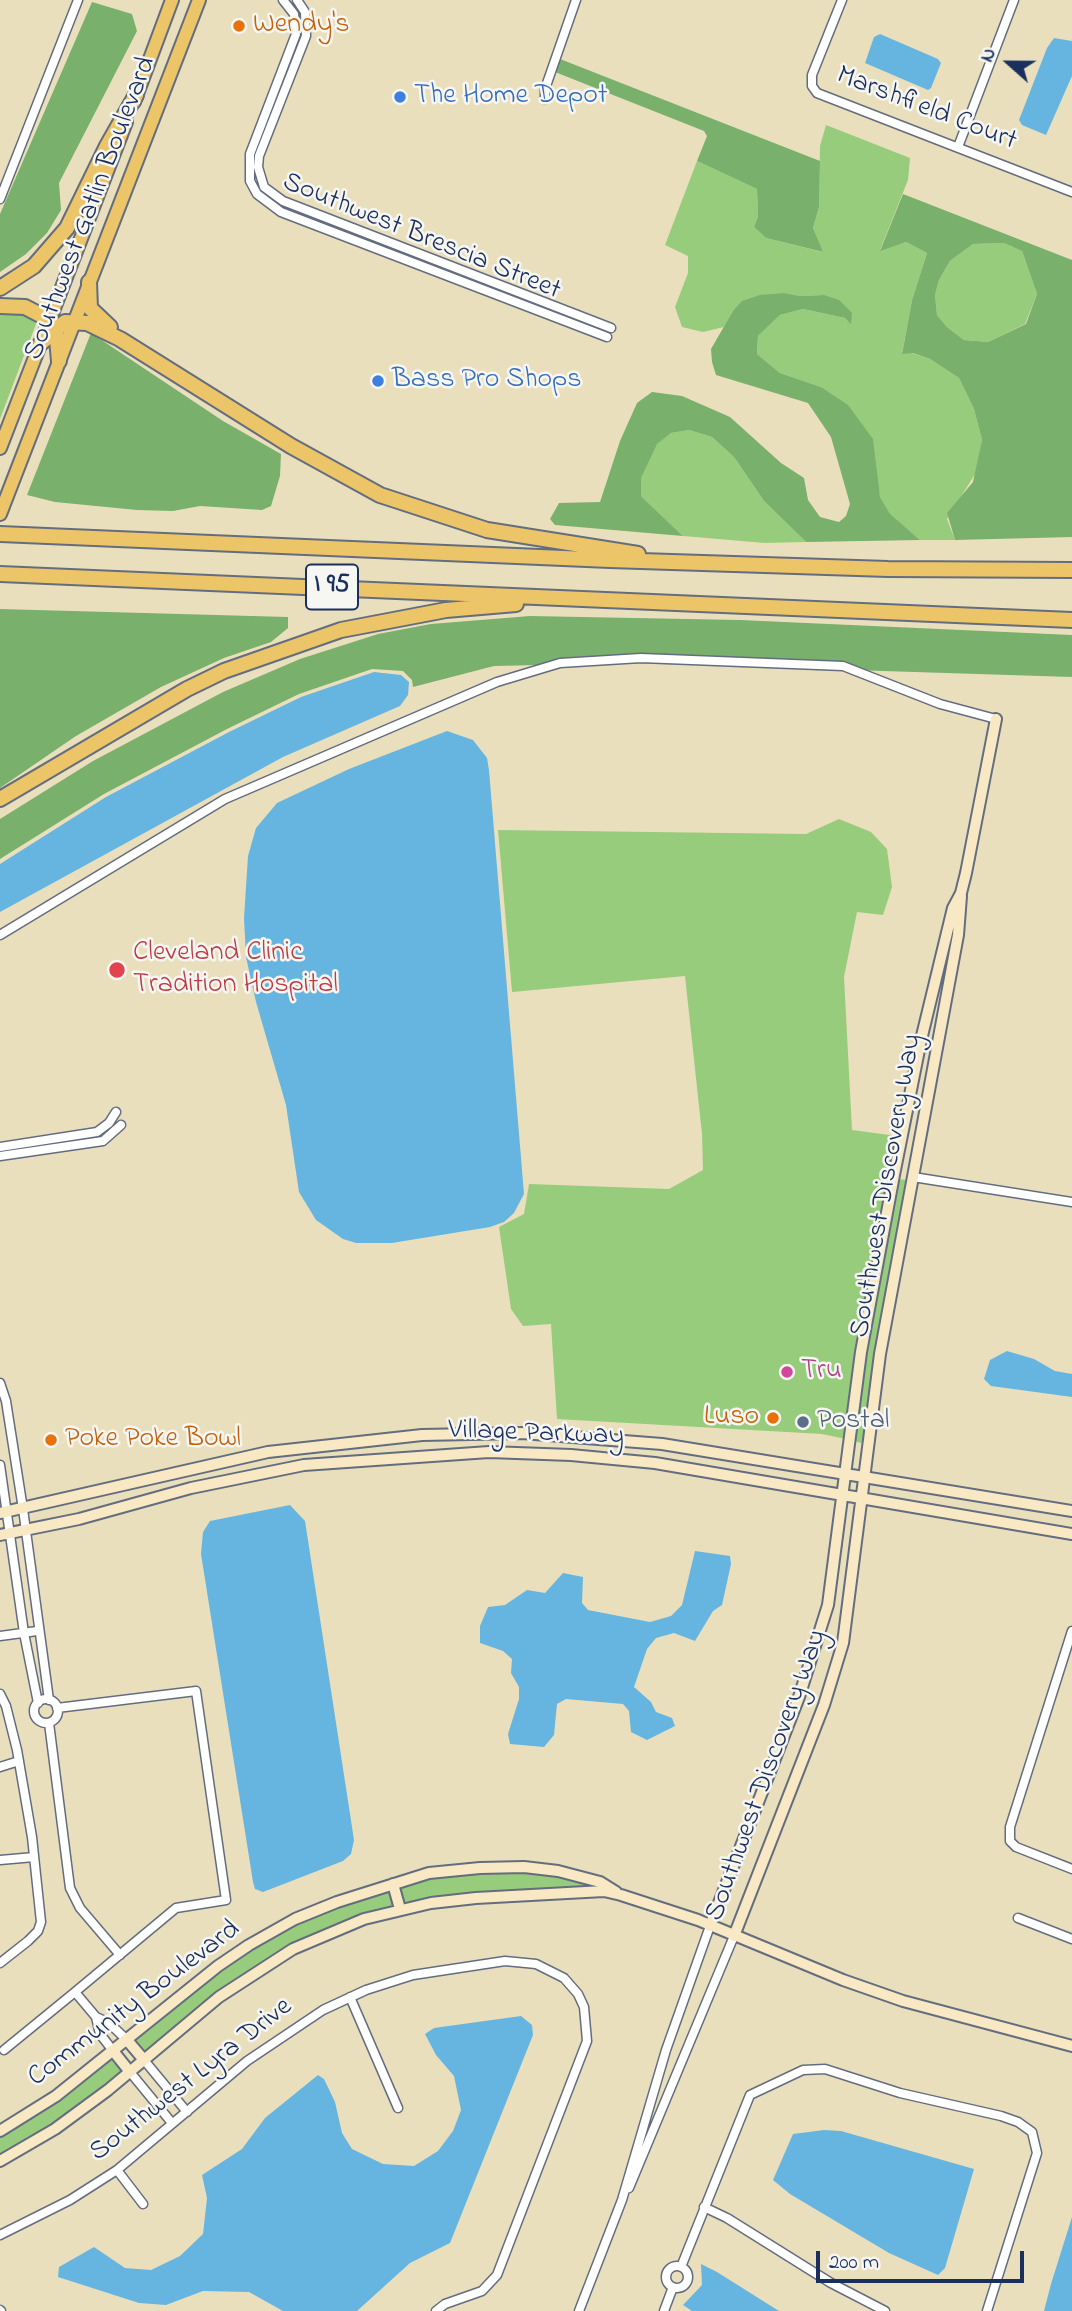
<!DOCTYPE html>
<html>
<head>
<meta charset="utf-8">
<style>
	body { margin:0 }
	#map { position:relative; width:1072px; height:2311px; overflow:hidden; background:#eadfbc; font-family:"Indie Flower",sans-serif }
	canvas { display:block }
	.north { position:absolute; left:974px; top:28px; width:70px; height:70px; -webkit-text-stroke:5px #f6f6f2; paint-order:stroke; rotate:291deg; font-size:19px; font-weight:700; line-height:28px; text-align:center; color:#1b2f5e }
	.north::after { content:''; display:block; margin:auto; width:24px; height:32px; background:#1b2f5e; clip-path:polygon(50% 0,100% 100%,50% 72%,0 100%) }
	.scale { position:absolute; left:816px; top:2251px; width:208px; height:32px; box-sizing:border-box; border:4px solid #1b2f5e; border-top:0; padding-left:9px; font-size:21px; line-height:24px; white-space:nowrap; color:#1b2f5e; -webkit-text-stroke:5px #f6f6f2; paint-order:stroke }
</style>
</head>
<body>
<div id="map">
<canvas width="1072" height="2311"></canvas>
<div class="north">N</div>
<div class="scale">200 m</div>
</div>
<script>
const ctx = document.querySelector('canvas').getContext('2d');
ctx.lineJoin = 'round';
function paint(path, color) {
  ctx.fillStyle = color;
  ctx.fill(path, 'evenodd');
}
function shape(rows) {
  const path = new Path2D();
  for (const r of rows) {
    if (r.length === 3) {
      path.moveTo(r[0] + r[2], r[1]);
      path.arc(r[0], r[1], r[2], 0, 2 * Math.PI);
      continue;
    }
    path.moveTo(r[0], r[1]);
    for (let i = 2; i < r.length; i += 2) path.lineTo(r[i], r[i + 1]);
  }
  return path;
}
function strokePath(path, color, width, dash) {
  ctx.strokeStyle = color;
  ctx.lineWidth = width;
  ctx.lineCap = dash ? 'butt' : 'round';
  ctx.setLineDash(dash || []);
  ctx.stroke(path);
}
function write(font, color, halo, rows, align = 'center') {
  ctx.font = font + ' "Indie Flower",sans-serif';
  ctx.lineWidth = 5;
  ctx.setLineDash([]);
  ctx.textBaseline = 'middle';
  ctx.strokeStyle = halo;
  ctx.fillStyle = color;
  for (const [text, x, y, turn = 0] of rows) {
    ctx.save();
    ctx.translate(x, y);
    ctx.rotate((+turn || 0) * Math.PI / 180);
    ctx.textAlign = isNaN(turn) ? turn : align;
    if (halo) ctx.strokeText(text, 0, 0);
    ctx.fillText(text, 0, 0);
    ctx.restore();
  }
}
const green = shape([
	[826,125,910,158,908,180,880,250,906,242,927,253,912,300,902,353,912,353,930,359,959,378,974,409,982,440,977,471,947,519,955,540,920,540,889,514,880,497,877,481,821,387,780,373,757,354,758,336,780,315,803,309,845,318,851,323,824,295,800,296,785,293,733,311,724,327,703,332,682,327,675,307,688,273,688,256,665,245,697,161,757,189,758,216,754,227,766,238,822,252,813,228,819,207,820,146],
	[1004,243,1022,251,1037,294,1025,324,988,342,964,340,947,327,937,315,935,295,939,280,950,261,973,244],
	[9,311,34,319,36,324,0,419,0,314],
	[689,430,712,437,734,457,764,501,806,542,765,543,683,536,641,496,641,477,656,444,671,433],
	[839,819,871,832,887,849,892,887,883,915,857,912,844,977,852,1130,897,1136,846,1439,822,1434,557,1419,551,1324,523,1326,511,1309,499,1227,524,1214,529,1184,669,1189,703,1170,702,1134,685,976,512,992,498,830,806,834],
	[897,1179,908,1180,865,1444,854,1441,865,1352],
	[524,1871,557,1875,602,1888,403,1905,397,1886,431,1877],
	[390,1889,395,1907,290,1946,216,1994,144,2054,133,2041,220,1969,251,1948,297,1923],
	[113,2058,124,2071,52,2126,0,2156,0,2135,59,2099]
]);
const forest = shape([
	[92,2,132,14,137,31,59,183,61,210,47,233,26,254,0,272,0,214],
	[560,59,820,161,819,207,813,228,823,252,766,238,754,227,758,216,757,189,697,161,707,136,704,131,555,72],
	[903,194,1072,260,1072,537,955,540,947,513,973,482,982,440,974,409,959,378,930,359,913,353,902,354,912,300,927,253,906,242,880,251],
	[1004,243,1022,251,1037,294,1026,324,988,342,964,340,947,327,937,315,935,295,939,280,950,261,973,244],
	[785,293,800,296,824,295,839,300,852,313,851,324,845,318,803,309,780,315,758,336,757,354,780,373,821,387,848,405,873,439,880,497,890,514,920,540,806,542,764,501,734,457,712,437,689,430,671,433,657,444,641,478,641,496,683,536,555,525,550,519,559,503,600,502,620,441,637,403,652,392,682,396,730,417,781,463,804,478,808,500,820,517,839,522,846,516,850,504,831,437,808,403,716,375,712,362,711,349,733,311,742,301,760,295],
	[91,333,223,421,281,454,280,476,271,506,262,510,200,506,173,511,137,510,55,502,27,495],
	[0,609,288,617,288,628,271,642,224,658,161,687,76,736,0,788],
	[530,616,740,620,1072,635,1072,677,631,663,494,666,413,687,412,680,403,671,372,669,299,694,227,729,104,794,0,859,0,819,93,761,223,692,300,659,378,634,431,624]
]);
const water = shape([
	[880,34,938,59,941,63,931,88,928,90,865,63,874,37],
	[1054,38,1072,41,1072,76,1046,135,1022,125,1019,120,1047,48],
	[374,672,401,675,409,682,408,695,400,706,283,757,0,912,0,864,106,797,229,732,301,697],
	[447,731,473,740,487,758,489,770,524,1194,514,1213,504,1222,490,1227,392,1243,356,1243,343,1239,316,1220,299,1192,286,1105,256,1002,246,957,244,918,248,856,256,828,277,803,349,769],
	[1007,1351,1034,1359,1055,1371,1072,1374,1072,1397,991,1386,984,1379,990,1360],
	[290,1505,305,1521,354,1840,351,1854,343,1861,263,1892,255,1889,253,1882,201,1554,203,1532,210,1521],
	[695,1551,730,1556,731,1564,722,1605,713,1611,695,1641,674,1633,656,1638,647,1649,634,1687,651,1702,656,1712,672,1718,675,1726,647,1740,631,1732,629,1711,623,1704,566,1699,557,1704,554,1735,544,1747,510,1744,508,1734,519,1699,519,1687,511,1673,512,1659,503,1651,480,1643,480,1626,488,1607,505,1605,527,1590,545,1593,563,1573,583,1577,582,1603,588,1610,650,1622,671,1616,682,1605],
	[521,2016,532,2025,533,2035,450,2243,410,2263,357,2311,283,2311,249,2292,203,2291,166,2305,139,2303,58,2277,59,2267,94,2247,125,2268,151,2270,180,2256,203,2234,207,2198,202,2175,242,2149,265,2118,318,2075,324,2079,335,2102,342,2133,352,2149,383,2164,414,2166,438,2151,453,2131,461,2110,454,2076,436,2055,425,2034,434,2028],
	[824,2130,841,2131,974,2169,945,2268,938,2275,889,2253,790,2194,773,2180,793,2134],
	[1072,2217,1072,2311,1044,2311,1051,2284],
	[701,2264,717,2272,779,2311,692,2311,683,2305,702,2285]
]);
const street = shape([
	[283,0,294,14,296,34,250,154,250,181,257,194,281,212,607,337],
	[297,0,305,12,306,36,259,156,258,167,264,187,283,201,611,328],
	[842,0,812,75,812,86,817,93,1072,192],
	[545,99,545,89,576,0],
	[958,147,1014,0],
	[0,199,78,0],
	[0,935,225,799,497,682,560,663,641,658,843,666,940,704,996,719],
	[0,1147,97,1132,109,1123,116,1112],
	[0,1156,103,1141,121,1125],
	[913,1177,1072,1202],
	[0,1383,6,1401,23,1509,49,1700],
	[0,1465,24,1633,38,1703],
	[1072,1631,1010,1827,1010,1841,1016,1847,1072,1869],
	[0,1636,37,1631],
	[0,1694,6,1706,17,1750,32,1837,41,1922,38,1931,28,1941,0,1963],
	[46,1711,12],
	[57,1708,196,1691,226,1900,176,1908,75,1992],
	[49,1723,70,1888,80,1908,120,1955],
	[0,1767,19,1761],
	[0,1860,34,1857],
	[1018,1918,1072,1939],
	[350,1997,398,2108],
	[96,2017,109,2023,127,2040],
	[4,2050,75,1992,96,2017,100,2034,114,2052],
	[144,2060,187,2112],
	[130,2072,172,2123],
	[117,2170,143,2204],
	[629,2188,734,1936],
	[704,2207,727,2218,831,2283,885,2311],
	[0,2235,70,2200,117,2170,247,2061,323,2010,366,1990,413,1975,505,1961,536,1964,564,1978,578,1994,584,2007,587,2041,497,2275,482,2291,445,2304,436,2311],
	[677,2277,11],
	[681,2267,750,2095,803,2070,825,2069,900,2093,1001,2116,1018,2122,1032,2132,1037,2153,987,2311],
	[0,2310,1,2311],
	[579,2311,622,2200,666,2050,710,1926],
	[664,2311,673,2287]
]);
const secondary = shape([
	[0,1513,268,1452,422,1435,522,1433,662,1444,1072,1511],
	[0,1535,79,1519,191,1488,304,1465,489,1452,571,1455,655,1463,1072,1534],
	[393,1884,400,1909],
	[710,1926,799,1697,828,1605,861,1352,894,1175,921,1040,953,908,961,893,966,873,996,719],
	[734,1936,824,1705,843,1643,880,1354,958,935,961,896],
	[127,2040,144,2060],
	[114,2052,130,2072],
	[0,2131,56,2096,218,1966,249,1945,295,1919,337,1902,429,1873,480,1868,524,1867,558,1871,600,1882,616,1892],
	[0,2161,55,2129,108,2090,219,1997,293,1949,364,1919,431,1903,476,1898,604,1891,621,1895,698,1920,843,1980,903,2001,1072,2046]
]);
const primary = shape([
	[134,102,172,0],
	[0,448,126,122],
	[0,514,199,0]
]);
const highway = shape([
	[89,282,90,308,110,327],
	[0,288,34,266,67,228,107,146,136,95],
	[0,306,25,307,50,320,56,328,59,361],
	[41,343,65,322,87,323,120,339,291,446,380,495,487,530,638,554],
	[0,534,610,560,888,569,1072,570],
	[0,574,1072,620],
	[0,799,187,689,224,671,341,630,446,610,516,604]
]);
const markers = [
	[239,26,7,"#e8710a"],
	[400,97,7,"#3f7fe0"],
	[378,381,7,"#3f7fe0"],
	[117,970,9,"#e0444e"],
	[787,1372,7,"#d1479c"],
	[773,1418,7,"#e8710a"],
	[803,1422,7,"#5c6f8a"],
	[51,1440,7,"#e8710a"]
];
const shields = [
	[332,587,52]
];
const shieldNames = [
	["I 95",332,587]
];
const foodNames = [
	["Wendy's",253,26],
	["Luso",759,1418,"right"],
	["Poke Poke Bowl",65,1440]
];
const shopNames = [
	["The Home Depot",414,97],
	["Bass Pro Shops",392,381]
];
const streetNames = [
	["Marshfield Court",926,110,21],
	["Southwest Gatlin Boulevard",92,209,-69],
	["Southwest Brescia Street",421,238,22],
	["Southwest Discovery Way",888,1186,-80],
	["Village Parkway",536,1435,2],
	["Southwest Discovery Way",768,1776,-70],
	["Community Boulevard",135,2005,-37],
	["Southwest Lyra Drive",192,2081,-38]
];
const healthNames = [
	["Cleveland Clinic",133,954],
	["Tradition Hospital",133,986]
];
const hotelNames = [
	["Tru",801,1372]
];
const serviceNames = [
	["Postal",817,1422]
];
paint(green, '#97cc7d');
paint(forest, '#79b06c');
paint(water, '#66b5e0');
strokePath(street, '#636d7f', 11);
strokePath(secondary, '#636d7f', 14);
strokePath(primary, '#636d7f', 16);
strokePath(highway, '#636d7f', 18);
strokePath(street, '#fff', 8);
strokePath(secondary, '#f8e8c3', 10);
strokePath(primary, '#edc569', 12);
strokePath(highway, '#edc569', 14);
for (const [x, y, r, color] of markers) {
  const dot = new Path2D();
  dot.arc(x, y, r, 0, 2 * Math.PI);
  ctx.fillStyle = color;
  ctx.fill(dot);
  strokePath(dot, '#f6f6f2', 2.5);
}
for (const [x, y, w] of shields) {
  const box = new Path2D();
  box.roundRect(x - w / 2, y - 22.5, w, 45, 5);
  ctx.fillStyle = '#f6f6f2';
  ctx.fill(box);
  strokePath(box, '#1b2f5e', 2);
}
write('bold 26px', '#1b2f5e', null, shieldNames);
write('28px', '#c56008', '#f6f6f2', foodNames, 'left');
write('28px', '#366cbe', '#f6f6f2', shopNames, 'left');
write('28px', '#1b2f5e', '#f6f6f2', streetNames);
write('28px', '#be3a42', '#f6f6f2', healthNames, 'left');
write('28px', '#b23c85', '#f6f6f2', hotelNames, 'left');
write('28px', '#4e5e75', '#f6f6f2', serviceNames, 'left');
</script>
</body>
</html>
